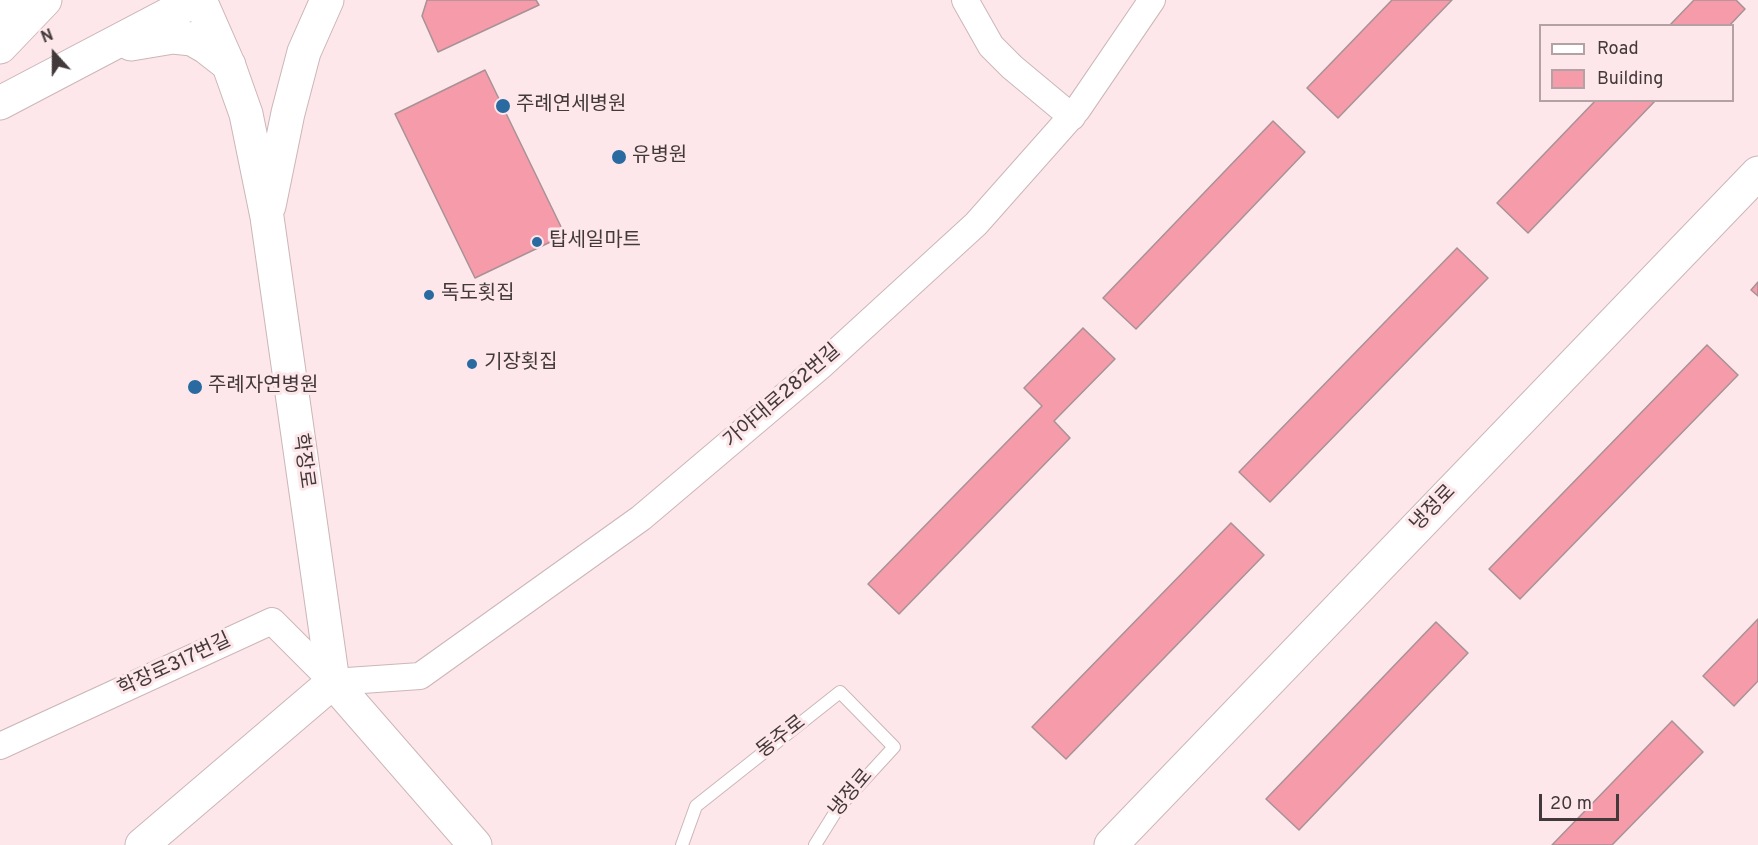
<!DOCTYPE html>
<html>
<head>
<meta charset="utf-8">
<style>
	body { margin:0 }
	#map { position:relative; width:1758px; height:845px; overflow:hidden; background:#fee7ea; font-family:Overpass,sans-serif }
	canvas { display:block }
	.legend { position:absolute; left:1539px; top:24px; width:195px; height:78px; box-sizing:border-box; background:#fee7ea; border:2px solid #b3a1a4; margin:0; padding:8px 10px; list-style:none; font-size:18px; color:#42393a }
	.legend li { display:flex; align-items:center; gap:12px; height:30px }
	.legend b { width:30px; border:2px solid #b3a1a4 }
	.north { position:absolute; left:24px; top:24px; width:60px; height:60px; -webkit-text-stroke:4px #fee7ea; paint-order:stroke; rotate:339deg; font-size:16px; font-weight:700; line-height:24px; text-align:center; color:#42393a }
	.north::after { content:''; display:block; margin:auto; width:21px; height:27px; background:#42393a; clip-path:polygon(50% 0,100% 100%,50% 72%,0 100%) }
	.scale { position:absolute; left:1539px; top:794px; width:80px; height:27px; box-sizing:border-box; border:3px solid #42393a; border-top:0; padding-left:8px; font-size:18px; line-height:21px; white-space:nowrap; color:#42393a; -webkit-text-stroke:4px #fee7ea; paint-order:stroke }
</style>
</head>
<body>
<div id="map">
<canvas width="1758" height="845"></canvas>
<ul class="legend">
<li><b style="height:8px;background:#fff"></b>Road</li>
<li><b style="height:16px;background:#f59ba9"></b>Building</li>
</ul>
<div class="north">N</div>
<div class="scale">20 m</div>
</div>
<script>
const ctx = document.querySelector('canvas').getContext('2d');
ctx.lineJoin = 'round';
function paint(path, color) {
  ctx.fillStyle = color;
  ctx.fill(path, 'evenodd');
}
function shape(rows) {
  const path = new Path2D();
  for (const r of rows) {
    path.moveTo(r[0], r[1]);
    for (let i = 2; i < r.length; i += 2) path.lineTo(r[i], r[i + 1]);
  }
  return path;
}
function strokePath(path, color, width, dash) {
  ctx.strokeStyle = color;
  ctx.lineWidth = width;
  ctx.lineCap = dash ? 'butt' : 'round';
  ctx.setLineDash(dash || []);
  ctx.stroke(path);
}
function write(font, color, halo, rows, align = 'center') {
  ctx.font = font + ' Overpass,"Noto Sans KR",sans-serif';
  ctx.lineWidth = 6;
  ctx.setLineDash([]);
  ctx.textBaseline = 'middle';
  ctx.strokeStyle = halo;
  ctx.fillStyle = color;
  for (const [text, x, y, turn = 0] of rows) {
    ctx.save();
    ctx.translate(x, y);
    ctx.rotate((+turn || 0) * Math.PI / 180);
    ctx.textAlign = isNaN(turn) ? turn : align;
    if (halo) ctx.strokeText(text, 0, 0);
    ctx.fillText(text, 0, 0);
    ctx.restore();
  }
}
const building = shape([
	[427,0,536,0,539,5,438,52,422,16,427,0],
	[1392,0,1452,0,1338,118,1307,88,1392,0],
	[1694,0,1736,0,1745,9,1729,26,1669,26,1694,0],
	[485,70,565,235,475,278,395,114,485,70],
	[1596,100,1656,100,1528,233,1497,203,1596,100],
	[1273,121,1305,152,1136,329,1103,298,1273,121],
	[1457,248,1488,278,1270,502,1239,472,1457,248],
	[1758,282,1758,296,1751,290,1758,282],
	[1083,328,1115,359,1054,421,1070,438,899,614,868,584,1042,406,1024,388,1083,328],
	[1707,345,1738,375,1520,599,1489,569,1707,345],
	[1231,523,1264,555,1066,759,1032,727,1231,523],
	[1758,619,1758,681,1734,706,1703,676,1758,619],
	[1436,622,1468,653,1299,830,1266,799,1436,622],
	[1672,721,1703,752,1612,845,1552,845,1672,721]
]);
const service = shape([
	[682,845,696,806,840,692,894,747,838,808,815,845]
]);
const minor = shape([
	[965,0,991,46,1012,67,1072,117],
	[0,746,272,621,333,682,420,676,641,518,823,364,976,224,1077,110,1152,0]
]);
const secondary = shape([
	[131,44,173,37,192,39,206,47,229,65],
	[0,103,196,0],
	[269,206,288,113,304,52,327,0],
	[333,682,475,845],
	[142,845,333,682,267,217,246,114,229,66,200,0],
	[1111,845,1758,173]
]);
const trunk = shape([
	[0,7,6,0],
	[0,47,45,0]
]);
const markers = [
	[503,106,8,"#296ba0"],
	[619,157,8,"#296ba0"],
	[537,242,6,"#296ba0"],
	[429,295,6,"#296ba0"],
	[472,364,6,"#296ba0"],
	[195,387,8,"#296ba0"]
];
const poiNames = [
	["주례연세병원",516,106],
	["유병원",632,157],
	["탑세일마트",549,242],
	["독도횟집",441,295],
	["기장횟집",484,364],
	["주례자연병원",208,387]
];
const streetNames = [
	["가야대로282번길",783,397,-41],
	["학장로",302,461,82],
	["냉정로",1434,509,-46],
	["학장로317번길",175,666,-25],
	["동주로",782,738,-38],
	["냉정로",852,794,-50]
];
paint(building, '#f59ba9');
strokePath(building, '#a79295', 1.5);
strokePath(service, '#ccb6b8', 14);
strokePath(minor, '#ccb6b8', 28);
strokePath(secondary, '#ccb6b8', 35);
strokePath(trunk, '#ccb6b8', 35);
strokePath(service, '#fff', 12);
strokePath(minor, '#fff', 26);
strokePath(secondary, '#fff', 33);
strokePath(trunk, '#fff', 33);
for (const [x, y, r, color] of markers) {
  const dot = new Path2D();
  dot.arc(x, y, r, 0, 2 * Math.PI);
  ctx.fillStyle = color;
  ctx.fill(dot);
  strokePath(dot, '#fee7ea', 2);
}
write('20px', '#42393a', '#fee7ea', poiNames, 'left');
write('20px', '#42393a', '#fee7ea', streetNames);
</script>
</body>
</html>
